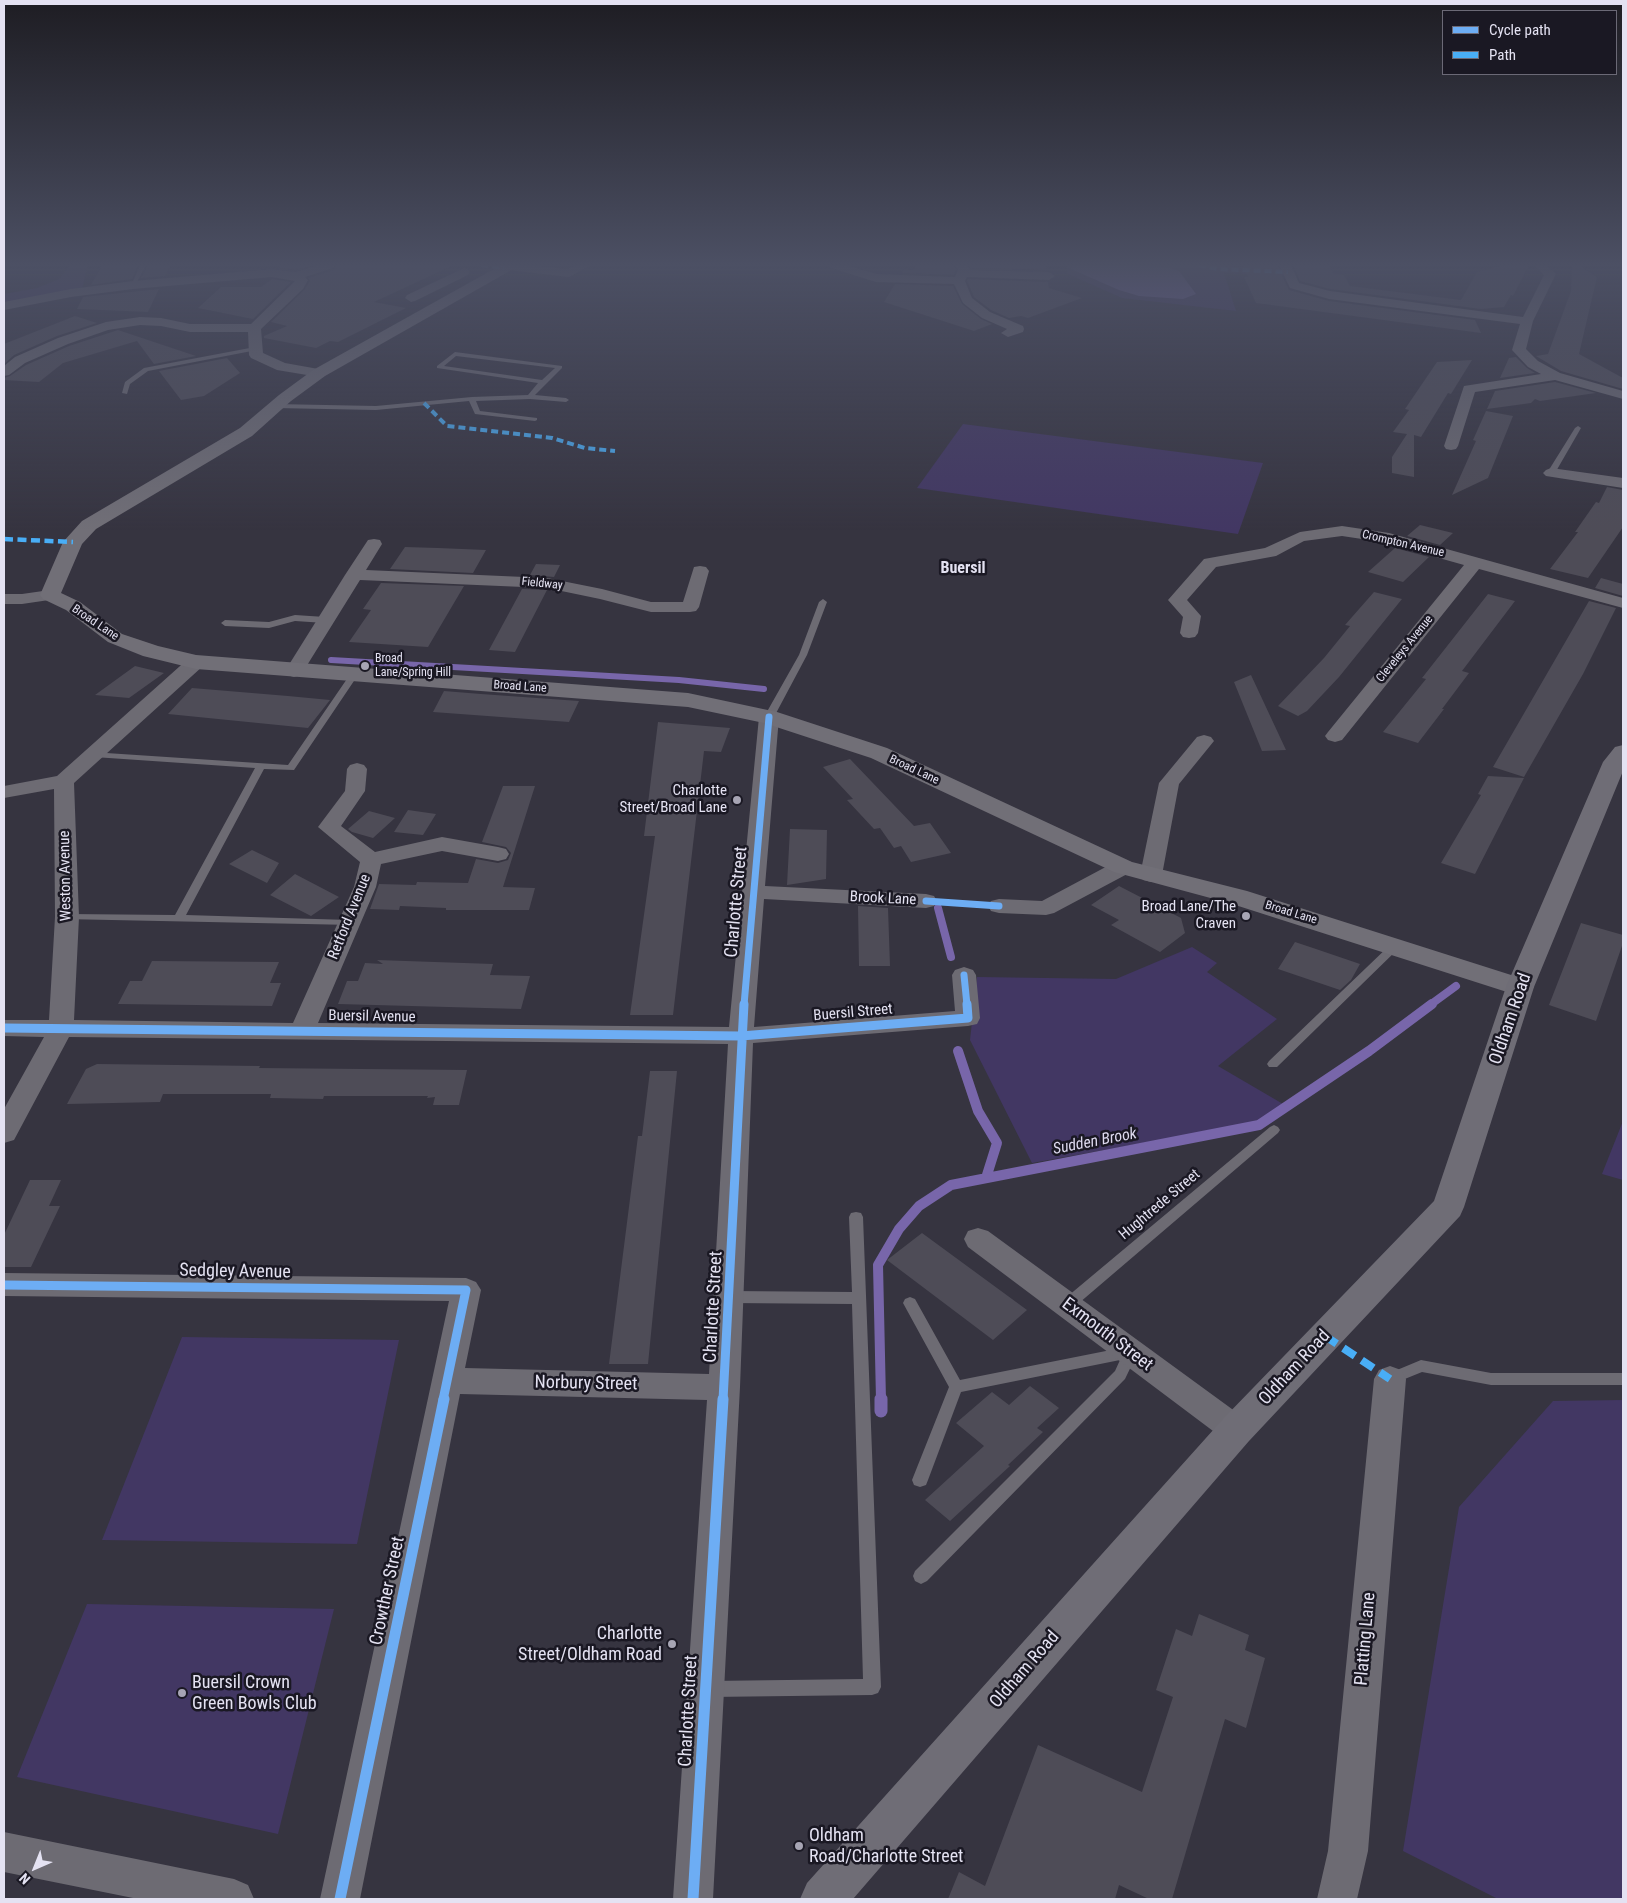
<!DOCTYPE html>
<html>
<head>
<meta charset="utf-8">
<style>
	body { margin:0 }
	#map { position:relative; width:1627px; height:1903px; overflow:hidden; background:#363440; font-family:"Roboto Condensed",sans-serif }
	canvas { display:block }
	.frame { position:absolute; inset:0; border:5px solid #e4e2f2; pointer-events:none }
	.legend { position:absolute; left:1442px; top:10px; width:175px; height:65px; box-sizing:border-box; background:#1a1823; border:1px solid #6b6976; margin:0; padding:6px 9px; list-style:none; font-size:15px; color:#e4e2f2 }
	.legend li { display:flex; align-items:center; gap:10px; height:25px }
	.legend b { width:25px; border:1px solid #6b6976 }
	.north { position:absolute; left:10px; top:1843px; width:50px; height:50px; -webkit-text-stroke:4px #1a1823; paint-order:stroke; rotate:224deg; font-size:14px; font-weight:700; line-height:20px; text-align:center; color:#e4e2f2 }
	.north::after { content:''; display:block; margin:auto; width:18px; height:22px; background:#e4e2f2; clip-path:polygon(50% 0,100% 100%,50% 72%,0 100%) }
</style>
</head>
<body>
<div id="map">
<canvas width="1627" height="1903"></canvas>
<div class="frame"></div>
<ul class="legend">
<li><b style="height:6px;background:#6dadf4"></b>Cycle path</li>
<li><b style="height:6px;background:#49aef6"></b>Path</li>
</ul>
<div class="north">N</div>
</div>
<script>
const ctx = document.querySelector('canvas').getContext('2d');
ctx.lineJoin = 'round';
function paint(path, color) {
  ctx.fillStyle = color;
  ctx.fill(path, 'evenodd');
}
function shape(rows) {
  const path = new Path2D();
  for (const r of rows) {
    path.moveTo(r[0], r[1]);
    for (let i = 2; i < r.length; i += 2) path.lineTo(r[i], r[i + 1]);
  }
  return path;
}
function strokePath(path, color, width, dash) {
  ctx.strokeStyle = color;
  ctx.lineWidth = width;
  ctx.lineCap = dash ? 'butt' : 'round';
  ctx.setLineDash(dash || []);
  ctx.stroke(path);
}
function write(font, color, halo, rows, align = 'center') {
  ctx.font = font + ' "Roboto Condensed",sans-serif';
  ctx.lineWidth = 5;
  ctx.setLineDash([]);
  ctx.textBaseline = 'middle';
  ctx.strokeStyle = halo;
  ctx.fillStyle = color;
  for (const [text, x, y, turn = 0] of rows) {
    ctx.save();
    ctx.translate(x, y);
    ctx.rotate((+turn || 0) * Math.PI / 180);
    ctx.textAlign = isNaN(turn) ? turn : align;
    if (halo) ctx.strokeText(text, 0, 0);
    ctx.fillText(text, 0, 0);
    ctx.restore();
  }
}
const green = shape([
	[70,265,88,265,82,289,4,303,4,294,37,288,59,279],
	[1066,265,1221,265,1222,266,1280,268,1285,276,1224,273,1236,311,1122,298,1068,274],
	[963,424,1263,463,1238,534,917,488],
	[1192,947,1217,963,1207,972,1277,1019,1218,1066,1283,1104,1259,1122,1032,1163,970,1040,977,977,1116,979],
	[1623,1121,1623,1180,1602,1174],
	[182,1337,399,1340,357,1544,102,1540],
	[1623,1400,1623,1899,1498,1899,1403,1851,1459,1507,1553,1401],
	[87,1604,334,1609,278,1834,17,1777]
]);
const water = shape([
	[1072,265,1137,265,1170,268,1179,271,1196,294,1183,299,1139,296,1119,290,1071,269]
]);
const streamFar3 = shape([
	[331,660,679,680,764,689]
]);
const streamFar2 = shape([
	[938,908,951,957],
	[1430,1005,1456,986]
]);
const streamFar1 = shape([
	[958,1051,978,1111,997,1143,986,1178],
	[881,1400,878,1265,899,1229,919,1206,951,1185,1259,1125,1369,1051,1432,1004]
]);
const stream = shape([
	[881,1399,881,1411]
]);
const building = shape([
	[102,265,138,265,132,279,91,285],
	[148,265,171,265,165,276,141,278],
	[280,265,314,265,295,270,280,268],
	[337,265,454,265,374,302,406,308,338,342,330,341,316,348,264,338,264,336,287,326,271,322,304,290,310,281,308,278,334,270],
	[916,265,953,265,956,269,954,275,902,273,904,269,914,270],
	[969,265,1046,265,1047,270,971,268],
	[1242,265,1277,265,1289,290,1329,301,1475,320,1481,333,1256,303,1244,277,1248,277],
	[1293,265,1329,265,1333,273,1344,275,1350,286,1461,300,1477,272,1504,265,1529,265,1513,296,1511,295,1504,307,1481,309,1330,289,1300,281],
	[1572,265,1579,265,1597,277,1579,354,1623,378,1623,389,1561,371,1536,356,1548,354,1571,291],
	[272,279,291,282,253,319,198,308,221,287,261,287],
	[968,279,1048,282,1049,288,1082,298,1028,318,1021,316,1009,318,991,310,974,297,967,281],
	[895,284,953,286,962,304,981,319,992,324,974,331,884,302],
	[159,289,148,312,77,309,83,297],
	[75,316,97,323,57,336,14,355,4,364,4,344],
	[118,330,196,356,154,364,137,341,63,363,39,382,4,380,4,378,10,376,26,365,69,346],
	[1516,357,1527,368,1535,373,1500,378,1509,358],
	[227,358,240,373,204,396,181,400,159,371],
	[1472,360,1451,394,1448,393,1421,437,1414,435,1414,477,1392,473,1392,457,1407,434,1393,432,1409,410,1405,409,1437,362],
	[1555,382,1596,393,1540,401,1535,399,1531,403,1487,409,1495,391],
	[1486,411,1513,416,1488,478,1452,495,1476,441,1473,440],
	[1607,487,1623,490,1623,527,1588,578,1550,569,1578,532,1575,532,1596,502,1599,503],
	[1420,525,1453,533,1440,545,1407,536],
	[405,547,438,548,486,550,473,573,390,569],
	[1395,548,1429,557,1403,582,1368,572],
	[536,564,560,565,554,577,530,575],
	[1601,578,1623,584,1623,596,1595,588],
	[381,583,464,586,428,647,349,642,371,610,363,609],
	[522,589,547,590,515,652,489,650],
	[1374,592,1402,599,1339,677,1307,711,1298,716,1278,706,1324,658,1350,626,1345,625],
	[1488,594,1515,601,1462,671,1469,673,1442,709,1444,709,1418,743,1383,732,1426,679,1422,678],
	[1589,601,1616,608,1583,674,1524,777,1493,767],
	[135,666,164,673,129,698,95,695],
	[1251,675,1286,750,1262,751,1234,682],
	[192,688,288,696,330,700,308,728,168,714],
	[444,691,481,694,579,701,569,722,433,712],
	[658,722,730,728,721,752,704,751,673,1015,630,1015,655,836,644,836],
	[850,759,914,826,930,823,951,853,911,862,901,846,894,848,880,828,874,829,847,800,853,799,823,767],
	[1488,776,1524,778,1475,874,1441,863,1481,795,1478,794],
	[503,786,535,786,503,887,535,888,529,910,446,910,446,908,400,906,399,910,370,909,379,884,416,885,417,882,468,883,476,859,498,863,508,860,511,853,506,847,482,842],
	[408,810,436,814,423,835,394,832],
	[369,811,395,818,373,838,352,832,348,829],
	[790,829,827,830,826,879,787,885],
	[252,850,279,863,267,883,229,864],
	[295,874,339,897,311,916,270,895],
	[1119,886,1181,918,1185,933,1160,952,1111,925,1119,920,1091,905],
	[858,906,888,908,890,966,859,966],
	[1581,923,1623,935,1623,943,1596,1021,1549,1005],
	[1295,942,1316,949,1360,964,1351,980,1340,990,1278,969],
	[377,960,493,964,490,975,530,976,521,1009,338,1004,347,981,358,981,365,963,383,964],
	[152,961,279,962,270,983,281,983,272,1006,118,1004,130,981,142,981],
	[97,1064,260,1066,259,1068,467,1070,459,1105,433,1105,435,1097,427,1098,428,1096,324,1096,323,1099,270,1098,271,1094,163,1094,160,1102,67,1104,86,1069],
	[650,1071,677,1071,648,1364,609,1364,638,1136,642,1136],
	[30,1180,61,1180,49,1206,60,1206,31,1267,4,1267,4,1235],
	[922,1233,1027,1310,993,1340,887,1260],
	[1030,1386,1059,1408,1037,1428,1043,1432,1008,1465,1010,1466,950,1521,925,1500,984,1446,956,1423,992,1392,1009,1405],
	[1199,1614,1249,1635,1245,1650,1265,1658,1246,1728,1225,1719,1172,1899,1149,1899,1119,1885,1115,1899,948,1899,959,1872,985,1886,1038,1745,1142,1792,1173,1697,1156,1690,1176,1629,1192,1636]
]);
const lane = shape([
	[140,265,146,265,135,286,131,286,140,265],
	[255,347,257,348,257,350,148,371,130,384,127,394,122,393,125,382,144,368,255,347],
	[455,352,562,366,562,368,535,395,566,398,569,400,566,402,530,399,476,401,480,411,537,418,537,420,535,421,475,414,469,401,376,410,275,408,272,406,275,404,376,406,472,397,528,395,538,383,437,368,437,366,455,352],
	[456,356,555,368,542,380,444,366,456,356],
	[1578,426,1581,428,1555,473,1548,475,1547,473,1575,428,1578,426],
	[823,599,827,602,807,655,774,717,772,719,766,719,764,717,799,655,819,602,823,599],
	[295,615,325,617,329,620,325,623,295,621,269,628,225,626,221,623,225,620,269,622,295,615],
	[354,672,358,675,294,770,264,769,186,915,349,920,353,921,355,923,353,925,63,919,62,917,63,915,67,914,175,915,255,768,94,757,89,754,91,752,288,765,351,673,354,672],
	[1395,942,1401,946,1399,948,1277,1067,1269,1067,1267,1064,1269,1061,1391,944,1395,942],
	[1274,1125,1278,1127,1280,1130,1278,1133,1072,1309,1067,1311,1062,1309,1060,1305,1062,1301,1270,1127,1274,1125],
	[856,1212,861,1213,863,1217,881,1687,878,1693,872,1695,710,1697,704,1695,701,1689,704,1683,710,1681,863,1679,852,1304,729,1303,724,1301,722,1297,724,1293,729,1291,852,1292,849,1217,851,1213,856,1212],
	[910,1297,915,1299,960,1380,1131,1346,1136,1348,1138,1352,1125,1379,927,1581,921,1584,915,1581,913,1576,915,1571,1115,1371,1120,1360,961,1392,928,1480,926,1485,920,1487,914,1485,912,1480,949,1387,903,1303,905,1299,910,1297],
	[1421,1360,1491,1373,1623,1373,1623,1385,1491,1385,1422,1372,1390,1385,1385,1383,1383,1379,1385,1375,1421,1360]
]);
const street = shape([
	[319,265,335,265,333,268,305,277,308,280,303,289,261,329,263,353,285,363,324,370,326,373,324,376,319,377,277,370,251,358,249,355,248,332,190,332,161,326,140,325,108,330,68,344,25,363,9,375,4,376,4,366,15,357,58,338,106,322,140,317,161,318,190,324,251,324,295,281,272,277,133,289,71,297,4,310,4,302,71,289,133,281,272,269,295,272,319,265],
	[503,265,526,265,567,269,577,265,591,265,569,277,508,270,504,269,503,265],
	[829,265,846,265,877,274,955,277,958,269,955,265,967,265,970,270,1049,272,1055,276,1049,280,967,277,965,281,972,298,990,312,1023,326,1024,329,1023,332,1008,337,1001,333,1007,329,982,318,963,303,954,284,876,282,831,268,829,265],
	[1279,265,1291,265,1299,283,1330,291,1523,317,1544,275,1534,265,1546,265,1556,274,1533,321,1526,349,1538,361,1560,373,1623,391,1623,399,1555,380,1475,392,1458,446,1456,449,1451,450,1446,449,1444,446,1464,386,1541,374,1528,367,1512,350,1520,324,1329,299,1290,288,1279,265],
	[464,268,468,269,470,272,468,275,415,301,411,302,405,298,407,295,464,268],
	[1551,468,1623,478,1623,488,1546,476,1543,473,1546,470,1551,468],
	[1342,526,1389,533,1623,598,1623,608,1479,569,1342,740,1335,742,1328,740,1325,736,1328,732,1464,565,1382,542,1342,536,1304,541,1276,556,1216,567,1187,600,1201,616,1198,633,1195,637,1189,638,1183,637,1180,633,1183,617,1168,600,1204,559,1265,548,1300,532,1342,526],
	[374,539,380,540,382,544,366,570,547,578,602,589,651,602,683,602,694,567,700,566,706,567,709,571,699,607,696,611,690,612,651,612,600,599,547,588,360,580,301,675,294,677,287,675,285,671,345,575,368,540,374,539],
	[50,590,56,591,59,595,56,599,22,604,4,604,4,594,22,594,50,590],
	[196,656,203,658,205,662,203,666,74,783,79,917,74,1020,293,1023,354,887,360,862,318,827,345,791,347,769,350,765,357,763,364,765,367,769,365,791,341,826,375,852,442,837,498,847,506,849,509,854,506,859,498,861,442,851,381,864,376,887,318,1023,729,1027,759,717,762,713,769,711,776,713,779,717,765,886,926,894,934,896,937,901,934,906,926,908,764,899,754,1027,955,1011,952,975,955,970,964,967,973,970,976,975,980,1018,977,1024,968,1026,753,1043,740,1387,713,1899,673,1899,707,1400,460,1394,360,1899,320,1899,449,1301,4,1296,4,1273,466,1278,476,1282,481,1290,465,1368,709,1374,728,1044,69,1037,14,1140,4,1143,4,1109,44,1037,4,1036,4,1020,49,1020,55,917,54,789,4,798,4,786,57,776,189,658,196,656],
	[1204,735,1211,737,1214,741,1179,784,1162,875,1159,880,1151,882,1143,880,1140,875,1159,783,1197,737,1204,735],
	[1123,860,1131,862,1134,867,1131,872,1054,913,1046,915,999,913,991,911,988,906,991,901,999,899,1042,901,1115,862,1123,860],
	[978,1228,988,1231,1247,1420,1252,1430,1247,1440,1236,1444,1225,1440,968,1247,964,1239,968,1231,978,1228],
	[1390,1366,1401,1370,1406,1379,1368,1851,1357,1899,1317,1899,1328,1851,1374,1379,1379,1370,1390,1366],
	[4,1832,234,1879,248,1885,254,1899,138,1899,4,1872,4,1832]
]);
const secondary = shape([
	[501,265,517,265,515,268,325,376,291,401,252,436,96,529,82,544,61,593,80,602,122,634,158,646,196,655,688,693,777,712,887,748,1132,862,1247,891,1530,981,1534,987,1530,993,1520,996,1510,993,1229,903,1114,872,871,758,764,723,688,707,196,669,143,656,108,642,66,610,43,599,40,595,63,542,82,521,240,428,279,395,313,370,501,265]
]);
const primary = shape([
	[1623,745,1623,771,1534,987,1464,1207,1460,1216,1249,1441,853,1899,800,1899,807,1883,1223,1419,1434,1201,1506,987,1603,762,1615,747,1623,745]
]);
const quietFar2 = shape([
	[481,265,504,268],
	[1199,265,1218,269,1288,272],
	[424,403,447,426,552,438,585,448,615,451]
]);
const quietFar1 = shape([
	[4,539,73,542]
]);
const quiet = shape([
	[1325,1336,1390,1379]
]);
const cyclewayFar2 = shape([
	[926,901,999,906],
	[964,975,967,1005],
	[744,1005,769,717]
]);
const cyclewayFar1 = shape([
	[4,1028,741,1036,968,1018,967,1004],
	[4,1285,466,1290,443,1400],
	[723,1400,744,1004]
]);
const cycleway = shape([
	[340,1899,444,1399],
	[693,1899,723,1399]
]);
const markers = [
	[365,666,5,"#a7a5b4"],
	[737,800,5,"#a7a5b4"],
	[1246,916,5,"#a7a5b4"],
	[672,1644,5,"#a7a5b4"],
	[182,1693,5,"#a7a5b4"],
	[799,1846,5,"#a7a5b4"]
];
const farStreetnames = [
	["Crompton Avenue",1403,544,13],
	["Fieldway",542,584,6],
	["Broad Lane",95,623,34],
	["Cleveleys Avenue",1405,649,-51],
	["Broad Lane",520,687,4],
	["Broad Lane",914,770,25],
	["Broad Lane",1291,913,17]
];
const farPoinames = [
	["Broad",375,659],
	["Lane/Spring Hill",375,673]
];
const poiNames = [
	["Charlotte",727,791],
	["Street/Broad Lane",727,808],
	["Broad Lane/The",1236,907],
	["Craven",1236,924]
];
const streetNames = [
	["Weston Avenue",66,876,-91],
	["Brook Lane",883,899,3],
	["Retford Avenue",350,917,-68],
	["Buersil Street",853,1013,-5],
	["Buersil Avenue",372,1017,1],
	["Hughtrede Street",1160,1205,-40]
];
const farDistrictnames = [
	["Buersil",963,569]
];
const waterNames = [
	["Sudden Brook",1095,1142,-11]
];
const nearStreetnames = [
	["Charlotte Street",737,902,-85],
	["Oldham Road",1511,1019,-71],
	["Sedgley Avenue",235,1272,1],
	["Charlotte Street",714,1307,-87],
	["Exmouth Street",1107,1335,37],
	["Oldham Road",1295,1368,-47],
	["Norbury Street",586,1384,1],
	["Crowther Street",388,1591,-78],
	["Platting Lane",1366,1639,-85],
	["Oldham Road",1025,1670,-49],
	["Charlotte Street",689,1711,-87]
];
const nearPoinames = [
	["Charlotte",662,1634,"right"],
	["Street/Oldham Road",662,1655,"right"],
	["Buersil Crown",192,1683],
	["Green Bowls Club",192,1704],
	["Oldham",809,1836],
	["Road/Charlotte Street",809,1857]
];
paint(green, '#423763');
paint(water, '#7866aa');
strokePath(streamFar3, '#7866aa', 6);
strokePath(streamFar2, '#7866aa', 8);
strokePath(streamFar1, '#7866aa', 10);
strokePath(stream, '#7866aa', 13);
paint(building, '#4e4c57');
paint(lane, '#6d6b73');
paint(street, '#6d6b73');
paint(secondary, '#716f77');
paint(primary, '#6f6d76');
strokePath(quietFar2, '#49aef6', 4, [7, 4]);
strokePath(quietFar1, '#49aef6', 4.5, [9, 4.5]);
strokePath(quiet, '#49aef6', 8, [14, 8]);
strokePath(cyclewayFar2, '#6dadf4', 7);
strokePath(cyclewayFar1, '#6dadf4', 9);
strokePath(cycleway, '#6dadf4', 11);
const sky = ctx.createLinearGradient(0, 0, 0, 531);
sky.addColorStop(0, '#1e1d23');
sky.addColorStop(0.5, '#4c5064');
sky.addColorStop(1, '#4c506400');
ctx.fillStyle = sky;
ctx.fillRect(0, 0, 1627, 531);
for (const [x, y, r, color] of markers) {
  const dot = new Path2D();
  dot.arc(x, y, r, 0, 2 * Math.PI);
  ctx.fillStyle = color;
  ctx.fill(dot);
  strokePath(dot, '#1a1823', 2);
}
write('12px', '#e4e2f2', '#1a1823', farStreetnames);
write('12px', '#e4e2f2', '#1a1823', farPoinames, 'left');
write('15px', '#e4e2f2', '#1a1823', poiNames, 'right');
write('15px', '#e4e2f2', '#1a1823', streetNames);
write('bold 16px', '#e4e2f2', '#1a1823', farDistrictnames);
write('italic 16px', '#dedaef', '#1a1823', waterNames);
write('18px', '#e4e2f2', '#1a1823', nearStreetnames);
write('18px', '#e4e2f2', '#1a1823', nearPoinames, 'left');
</script>
</body>
</html>
